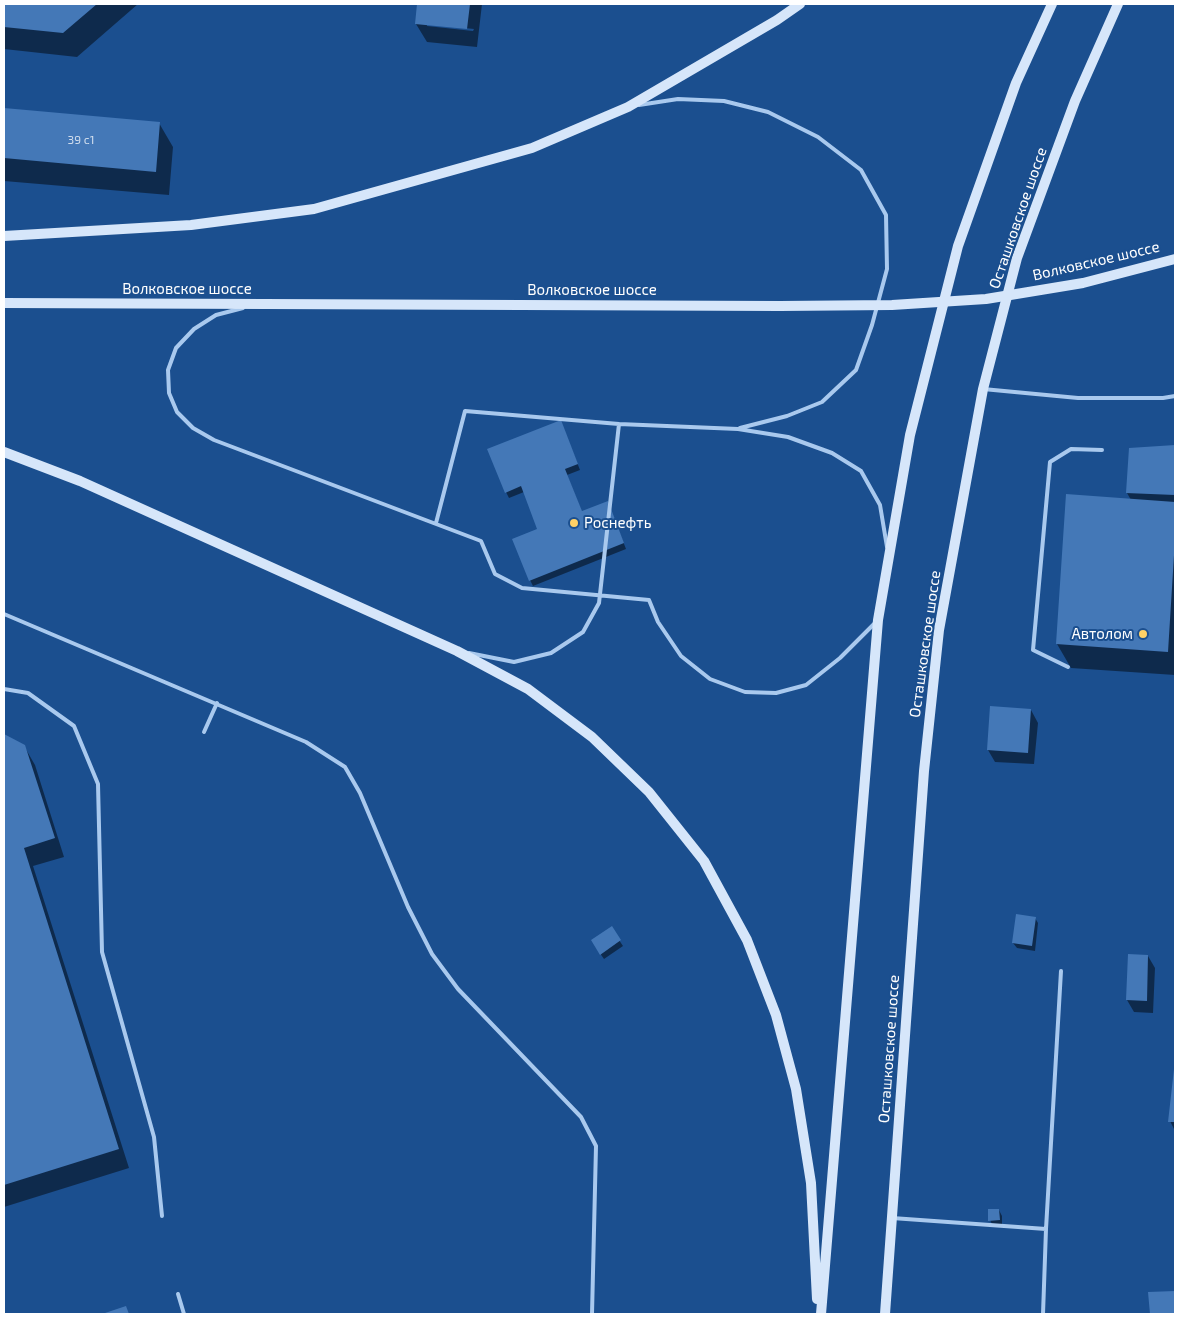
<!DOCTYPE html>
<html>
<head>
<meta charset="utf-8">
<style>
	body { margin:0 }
	#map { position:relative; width:1179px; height:1318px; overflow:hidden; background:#1b4f8f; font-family:"Exo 2",sans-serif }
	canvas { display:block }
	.frame { position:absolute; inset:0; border:5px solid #fff; pointer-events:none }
</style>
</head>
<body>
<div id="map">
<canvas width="1179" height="1318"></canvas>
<div class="frame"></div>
</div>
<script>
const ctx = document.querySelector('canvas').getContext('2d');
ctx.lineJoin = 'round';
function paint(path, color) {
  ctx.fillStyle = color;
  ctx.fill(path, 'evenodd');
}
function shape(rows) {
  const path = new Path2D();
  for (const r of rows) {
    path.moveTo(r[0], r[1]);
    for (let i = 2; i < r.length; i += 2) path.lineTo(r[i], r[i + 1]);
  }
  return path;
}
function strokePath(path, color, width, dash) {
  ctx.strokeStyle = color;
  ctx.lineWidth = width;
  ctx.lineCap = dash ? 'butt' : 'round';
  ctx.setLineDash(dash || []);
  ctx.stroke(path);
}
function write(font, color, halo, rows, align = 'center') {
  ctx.font = font + ' "Exo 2",sans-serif';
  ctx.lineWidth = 4;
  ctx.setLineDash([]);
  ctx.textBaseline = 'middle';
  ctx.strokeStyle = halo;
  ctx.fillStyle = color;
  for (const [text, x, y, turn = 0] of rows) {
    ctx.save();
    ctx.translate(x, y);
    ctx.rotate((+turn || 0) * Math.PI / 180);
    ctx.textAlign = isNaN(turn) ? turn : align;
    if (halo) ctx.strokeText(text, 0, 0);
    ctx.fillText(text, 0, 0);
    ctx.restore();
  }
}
const shadow = shape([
	[4,4,138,4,77,57,4,49],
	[418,4,482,4,477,47,427,42,416,24],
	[427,24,474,29,473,31,427,26],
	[4,110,159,123,173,147,169,195,4,181],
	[563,427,580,470,567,475,582,512,610,508,626,549,533,586,530,580,539,529,524,492,509,498,506,492],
	[1175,446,1175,675,1071,668,1057,644,1131,500,1127,493,1130,450],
	[1031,710,1038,723,1034,764,995,762,988,750],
	[4,735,24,746,35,765,64,857,33,866,129,1168,4,1207],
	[1035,918,1038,923,1035,951,1017,948,1013,943],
	[611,928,623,946,604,959,595,946],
	[1148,956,1155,968,1153,1013,1134,1012,1127,1000],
	[1175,1069,1175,1131,1170,1121],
	[999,1210,1002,1216,1002,1226,993,1226,990,1220]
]);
const building = shape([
	[4,4,97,4,63,33,4,27],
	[417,4,470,4,467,29,415,24],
	[4,108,160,122,156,172,4,158],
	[561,420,578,464,565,469,582,511,608,501,624,543,529,581,512,539,537,529,521,486,505,493,487,449],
	[1175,445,1175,495,1126,493,1129,448],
	[1066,494,1175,502,1175,539,1168,652,1056,644],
	[990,706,1031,709,1028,753,987,750],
	[4,734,25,745,55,838,24,848,119,1149,4,1185],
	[1016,914,1036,917,1032,946,1012,943],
	[612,926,621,940,600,955,591,940],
	[1128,954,1148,955,1147,1001,1126,1000],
	[1174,1069,1175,1069,1175,1122,1168,1122],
	[988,1209,999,1209,1000,1220,988,1221],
	[1175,1291,1175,1314,1150,1314,1148,1292],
	[126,1306,129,1314,102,1314]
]);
const service = shape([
	[639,105,678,99,724,101,768,112,818,137,861,170,886,215,887,269,872,325,856,370,822,402,787,416,740,428],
	[243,308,216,315,194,329,176,348,168,370,169,393,177,412,193,428,214,440,481,541,495,574,522,588,649,600,658,622,681,656,710,679,745,692,776,693,806,685,840,658,875,623],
	[983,389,1078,398,1163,398,1175,396],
	[436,523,465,411,619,424,738,429,788,437,832,453,861,471,880,505,887,547],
	[4,614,306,742,345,767,360,793,408,907,432,954,458,989,581,1117,596,1146,592,1314],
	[469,653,514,662,551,653,583,632,599,603,619,424],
	[1068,667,1033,650,1050,462,1071,449,1102,450],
	[4,689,28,693,74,726,98,784,102,952,154,1137,162,1216],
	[204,732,217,703],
	[892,1218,1046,1229,1043,1314],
	[1046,1229,1061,971],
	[178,1294,184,1314]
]);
const secondary = shape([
	[4,236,191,225,314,209,532,148,628,107,777,20,800,4],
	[4,303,780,306],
	[4,452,80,481,457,651,528,689,592,737,649,792,704,861,747,940,776,1015,796,1089,811,1183,817,1299],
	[821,1314,878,620,910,435,958,246,1016,83,1052,4],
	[885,1314,924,771,939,630,983,389,1017,258,1075,101,1118,4]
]);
const secondaryBridge = shape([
	[780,306,892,305,986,299,1083,283,1175,259]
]);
const markers = [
	[574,523,5,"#ffd166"],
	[1143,634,5,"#ffd166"]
];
const numberNames = [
	["39 с1",81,140]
];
const streetNames = [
	["Осташковское шоссе",1018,218,-71],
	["Волковское шоссе",1096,261,-13],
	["Волковское шоссе",187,289],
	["Волковское шоссе",592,290],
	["Осташковское шоссе",925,644,-82],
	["Осташковское шоссе",889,1049,-86]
];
const poiNames = [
	["Роснефть",584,523],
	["Автолом",1133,634,"right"]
];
paint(shadow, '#0007');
paint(building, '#4478b7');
strokePath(service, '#a9c9ee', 4);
strokePath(secondary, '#d6e6fa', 10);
strokePath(secondaryBridge, '#d6e6fa', 10);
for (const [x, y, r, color] of markers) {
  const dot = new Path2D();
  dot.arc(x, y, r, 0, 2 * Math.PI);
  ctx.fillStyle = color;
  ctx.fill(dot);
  strokePath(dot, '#1b4f8f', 2);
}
write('12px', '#d0dded', null, numberNames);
write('15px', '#fff', '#1b4f8f', streetNames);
write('15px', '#fff', '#1b4f8f', poiNames, 'left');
</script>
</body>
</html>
